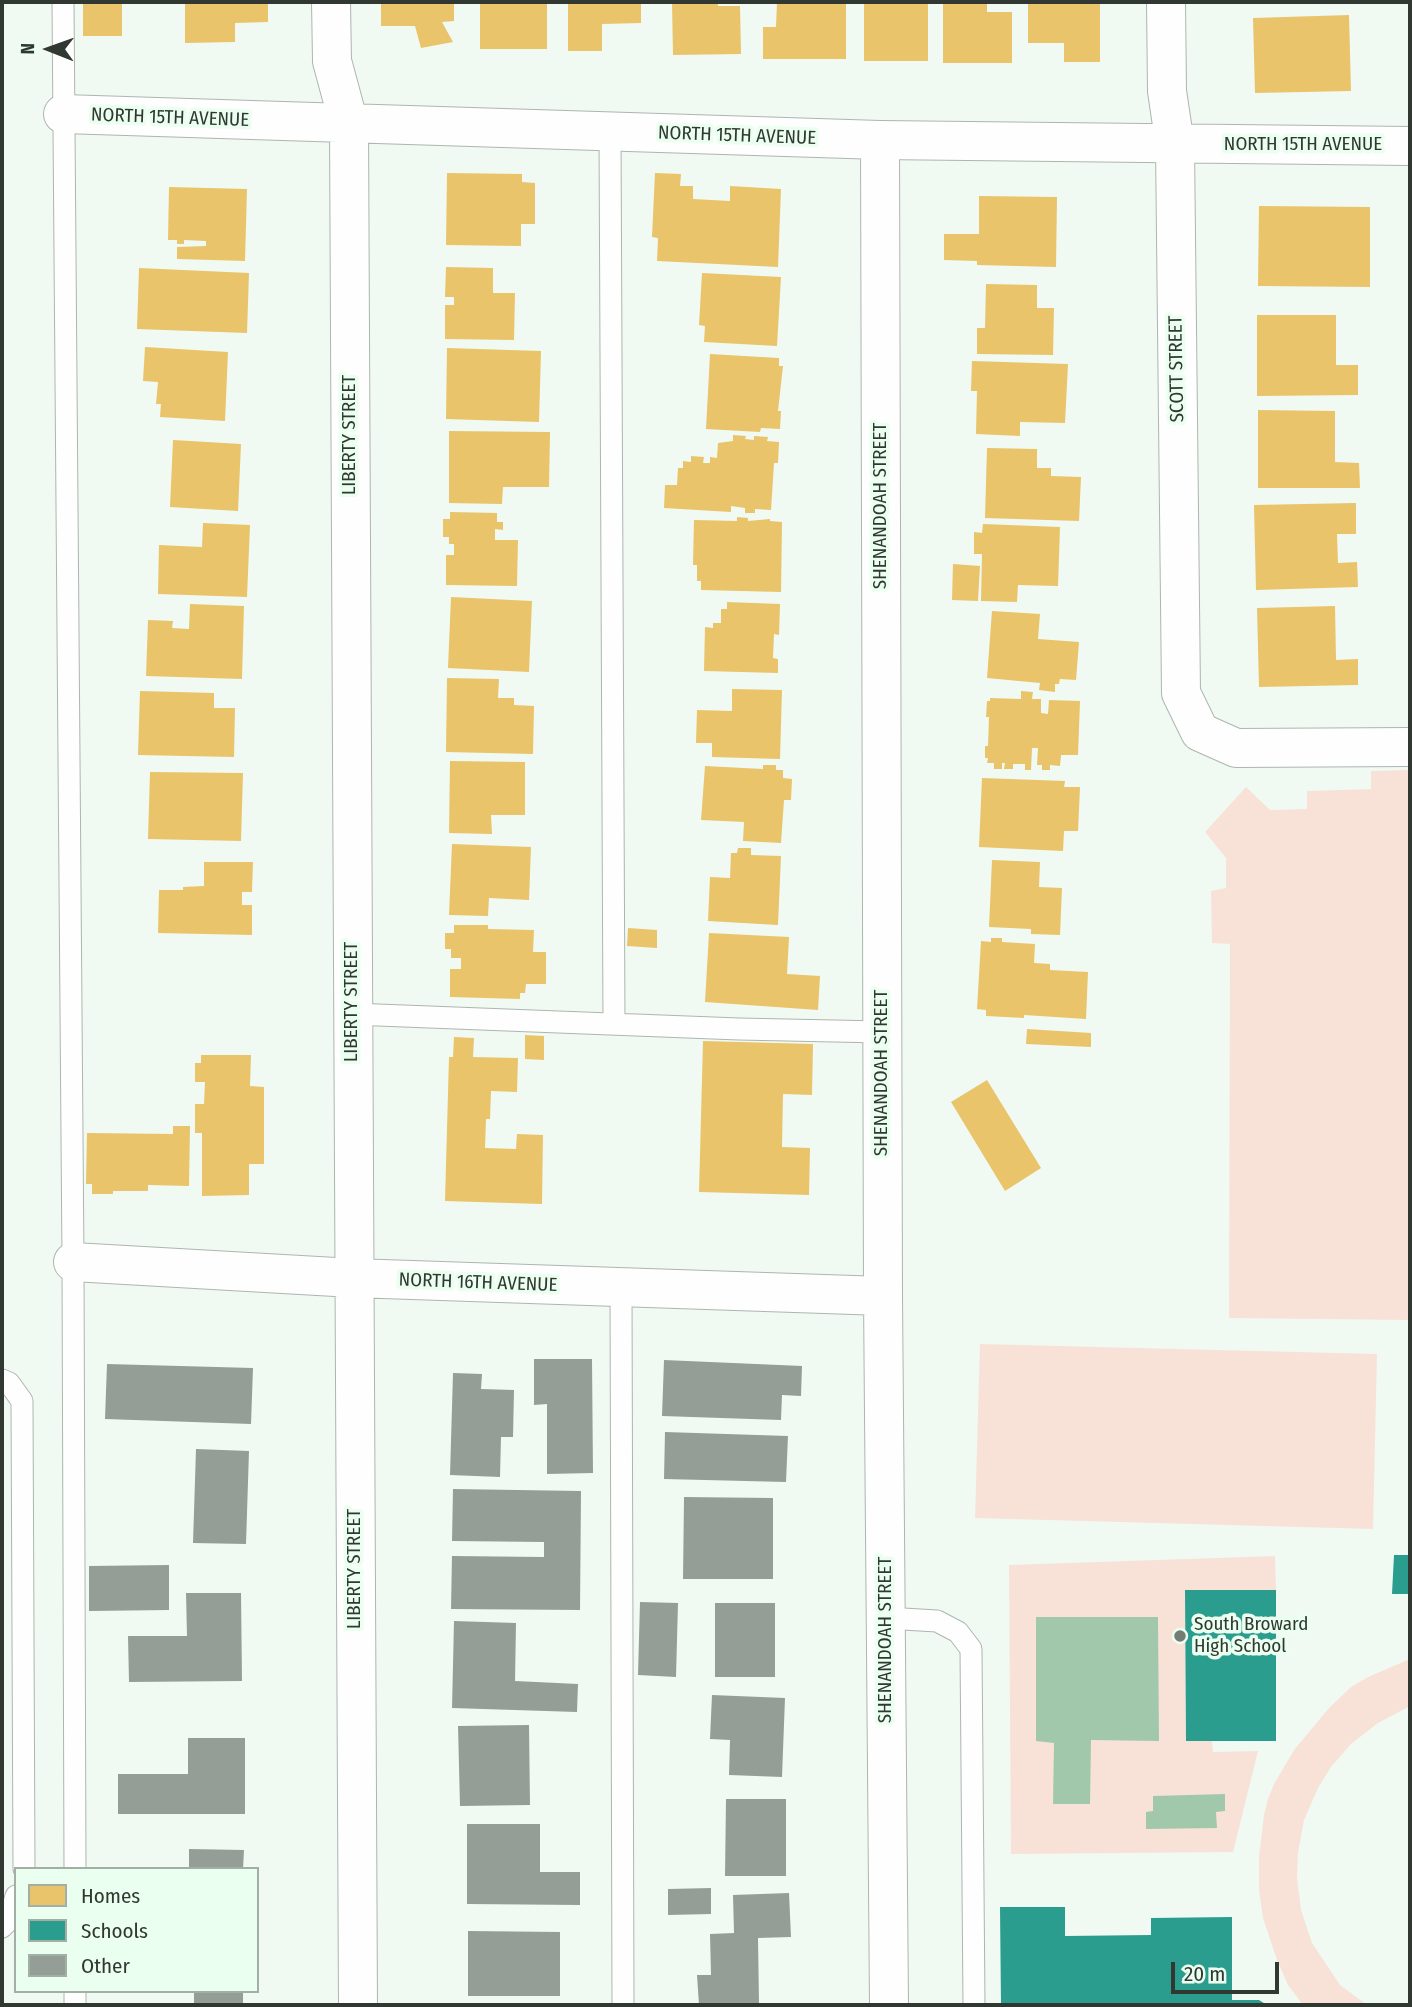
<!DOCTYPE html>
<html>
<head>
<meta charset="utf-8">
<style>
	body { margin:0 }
	#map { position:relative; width:1412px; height:2007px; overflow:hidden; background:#f0faf2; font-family:"Fira Sans Condensed",sans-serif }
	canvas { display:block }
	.frame { position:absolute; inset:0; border:4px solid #313832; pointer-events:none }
	.legend { position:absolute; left:14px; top:1867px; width:245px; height:126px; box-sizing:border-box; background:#ebfff0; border:2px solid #a1afa4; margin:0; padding:9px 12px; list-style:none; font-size:21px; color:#313832 }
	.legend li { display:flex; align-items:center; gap:14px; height:35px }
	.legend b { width:35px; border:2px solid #a1afa4 }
	.north { position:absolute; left:14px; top:14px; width:70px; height:70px; -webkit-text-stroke:5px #ebfff0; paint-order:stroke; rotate:271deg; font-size:19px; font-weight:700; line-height:28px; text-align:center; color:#313832 }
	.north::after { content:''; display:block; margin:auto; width:24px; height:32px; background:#313832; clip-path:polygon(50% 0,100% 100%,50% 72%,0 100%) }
	.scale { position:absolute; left:1171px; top:1962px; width:108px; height:32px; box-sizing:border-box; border:4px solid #313832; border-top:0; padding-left:9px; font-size:21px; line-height:24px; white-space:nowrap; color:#313832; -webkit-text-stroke:5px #ebfff0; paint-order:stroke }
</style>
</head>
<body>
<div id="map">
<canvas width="1412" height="2007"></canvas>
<div class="frame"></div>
<ul class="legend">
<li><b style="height:19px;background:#e9c46a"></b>Homes</li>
<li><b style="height:19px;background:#2a9d8f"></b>Schools</li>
<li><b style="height:19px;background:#959d97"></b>Other</li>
</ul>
<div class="north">N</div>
<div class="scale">20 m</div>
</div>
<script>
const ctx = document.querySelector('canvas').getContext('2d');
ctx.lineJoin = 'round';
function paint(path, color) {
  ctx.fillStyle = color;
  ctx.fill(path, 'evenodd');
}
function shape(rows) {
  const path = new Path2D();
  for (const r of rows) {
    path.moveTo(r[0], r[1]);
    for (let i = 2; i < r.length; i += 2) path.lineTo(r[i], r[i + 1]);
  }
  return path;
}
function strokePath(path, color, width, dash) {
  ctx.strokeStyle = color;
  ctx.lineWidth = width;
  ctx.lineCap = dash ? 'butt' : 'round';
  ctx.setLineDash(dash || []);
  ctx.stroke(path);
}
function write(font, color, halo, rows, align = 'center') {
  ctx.font = font + ' "Fira Sans Condensed",sans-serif';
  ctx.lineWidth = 7;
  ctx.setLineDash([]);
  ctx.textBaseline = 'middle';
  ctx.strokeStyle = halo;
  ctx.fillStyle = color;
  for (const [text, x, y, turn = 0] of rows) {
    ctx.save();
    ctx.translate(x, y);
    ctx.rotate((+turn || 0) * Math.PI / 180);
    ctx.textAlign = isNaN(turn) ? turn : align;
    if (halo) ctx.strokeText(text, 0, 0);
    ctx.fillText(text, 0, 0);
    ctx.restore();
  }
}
const green = shape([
	[1410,770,1410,1320,1229,1318,1230,944,1212,943,1211,891,1226,888,1226,858,1205,832,1246,787,1270,810,1307,809,1307,791,1371,789,1371,771],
	[980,1344,1377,1354,1373,1529,975,1518],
	[1275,1556,1276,1590,1185,1590,1186,1741,1212,1741,1213,1752,1258,1751,1233,1852,1011,1854,1009,1565],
	[1410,1659,1410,1706,1378,1723,1351,1744,1331,1767,1318,1788,1304,1820,1298,1853,1297,1878,1301,1910,1312,1943,1340,1985,1367,2005,1303,2005,1288,1985,1277,1960,1263,1918,1259,1890,1259,1857,1264,1815,1268,1799,1274,1784,1294,1750,1329,1708,1351,1687,1368,1677]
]);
const water = shape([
	[1036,1617,1158,1617,1159,1741,1091,1740,1090,1804,1053,1804,1054,1743,1036,1741],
	[1225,1794,1225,1811,1216,1812,1217,1828,1146,1829,1146,1812,1153,1811,1153,1796]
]);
const homes = shape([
	[83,2,122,2,122,36,83,36],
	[185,2,268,2,268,22,235,23,235,42,185,43],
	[381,2,454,2,454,21,442,22,453,42,421,48,415,26,381,26],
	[480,2,547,3,547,49,480,49],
	[568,2,641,2,641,23,602,24,602,51,568,51],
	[672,2,718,2,718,6,740,6,741,54,673,55],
	[777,2,846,2,846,59,763,59,763,27,776,27],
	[864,2,928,2,928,61,864,61],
	[943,2,987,2,987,12,1012,12,1012,63,943,63],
	[1028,2,1100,3,1100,62,1064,62,1064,43,1028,43],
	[1349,15,1351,91,1255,93,1253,18],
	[447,173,522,174,522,182,535,183,535,224,521,224,521,246,446,245],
	[655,173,681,174,680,186,693,186,693,199,730,201,730,186,781,189,778,267,657,261,658,238,652,237],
	[169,187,247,189,245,261,177,259,177,247,206,246,206,241,184,240,184,244,177,244,177,240,168,240],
	[979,196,1057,197,1056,267,977,265,977,261,944,260,944,234,979,234],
	[1259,206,1370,207,1370,287,1258,286],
	[446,267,493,268,493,293,515,293,514,340,445,339,445,305,454,305,454,297,445,297],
	[139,268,249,273,247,333,137,329],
	[702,273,781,277,777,346,704,342,705,326,699,325],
	[986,284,1037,285,1037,308,1054,308,1053,355,977,354,977,328,985,328],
	[1257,315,1336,315,1336,365,1358,365,1358,395,1257,396],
	[145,347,228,352,225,421,160,417,161,404,156,404,158,382,143,381],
	[447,348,541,351,539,422,446,419],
	[710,354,779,358,779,366,783,366,778,411,781,411,780,429,761,428,760,432,706,429],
	[972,361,1068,364,1065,423,1020,422,1020,436,976,434,977,391,971,391],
	[1258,410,1335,411,1335,462,1359,463,1360,488,1258,488],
	[449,431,550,432,549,487,503,487,502,504,449,503],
	[733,435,746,436,745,439,754,440,754,436,768,437,767,441,779,442,778,463,774,463,771,510,755,509,755,513,745,513,745,508,731,506,731,512,664,508,665,485,677,485,678,468,683,468,683,461,691,462,691,456,704,457,703,463,710,463,710,457,717,458,718,443,733,441],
	[173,440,241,444,238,511,170,507],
	[987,448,1037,449,1037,468,1051,468,1051,476,1081,477,1079,521,985,518],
	[1356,503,1356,534,1337,534,1338,563,1357,562,1358,587,1256,590,1254,505],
	[450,512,497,513,497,522,503,522,503,530,495,529,495,540,518,540,517,586,446,585,446,555,454,555,454,544,449,544,449,537,443,537,443,519,450,519],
	[737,517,748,518,748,521,770,519,770,521,782,522,781,592,701,590,701,581,697,581,697,565,693,565,694,520,737,521],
	[203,523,250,525,247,597,158,594,159,545,202,547],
	[983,524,1060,527,1058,586,1018,585,1017,602,981,601,982,554,974,554,974,532,982,533],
	[953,564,980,566,978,601,952,600],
	[451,597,532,601,529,672,448,668],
	[727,602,780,604,779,635,774,634,773,658,778,659,778,673,704,671,705,627,713,628,713,623,721,623,721,609,727,609],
	[190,604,244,606,242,679,146,676,148,620,173,621,172,628,189,629],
	[1335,606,1336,660,1358,659,1358,685,1259,687,1257,608],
	[992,611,1040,614,1038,639,1079,642,1076,680,1060,679,1059,684,1055,684,1055,692,1039,690,1040,683,987,678],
	[447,678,499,679,498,698,514,698,514,705,534,706,533,754,446,752],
	[732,689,782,690,780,759,712,757,712,743,696,743,697,710,732,711],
	[140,691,214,693,214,708,235,708,234,757,138,755],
	[1021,691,1033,692,1032,699,1041,699,1041,713,1048,714,1049,700,1080,701,1078,755,1061,755,1060,766,1050,765,1050,770,1042,770,1042,765,1037,765,1038,748,1032,748,1031,770,1025,770,1025,764,1013,764,1013,769,1004,769,1005,763,1002,763,1002,769,994,769,994,763,987,763,988,758,985,758,985,746,988,746,989,717,986,717,987,701,990,701,990,698,1021,699],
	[450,761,525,762,525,815,491,815,492,834,449,833],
	[763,765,776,765,776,770,783,770,783,778,792,779,791,800,784,800,781,843,743,841,744,822,701,820,705,766,763,769],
	[150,772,243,773,241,841,148,839],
	[982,778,1065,781,1064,787,1080,787,1078,831,1064,831,1063,851,979,847],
	[452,844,531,847,529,900,489,898,488,916,449,915],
	[738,848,751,848,751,855,781,856,778,925,708,921,710,877,730,878,731,853,737,853],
	[992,860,1040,862,1039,887,1062,888,1060,935,1031,934,1031,929,989,927],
	[204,862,253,862,252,892,242,892,242,905,252,905,252,935,158,933,159,890,183,890,183,887,204,886],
	[454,925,488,925,488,929,534,930,533,952,546,952,546,984,526,984,525,993,520,993,520,999,450,997,450,969,461,969,461,958,451,958,451,949,445,949,445,933,454,933],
	[628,928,657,930,657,948,627,946],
	[709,933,789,937,787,974,820,976,818,1010,705,1002],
	[991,938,1002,938,1002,942,1035,944,1034,963,1050,964,1050,970,1088,972,1086,1019,1024,1015,1024,1018,986,1016,986,1010,977,1009,981,941,991,942],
	[1027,1029,1091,1033,1091,1047,1026,1044],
	[525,1035,544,1036,544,1060,525,1059],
	[454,1037,474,1038,473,1057,518,1058,517,1092,491,1091,490,1119,486,1119,485,1148,516,1149,517,1134,543,1135,542,1204,445,1201,449,1057,453,1057],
	[703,1041,813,1044,812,1095,783,1094,782,1147,810,1148,809,1195,699,1192],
	[201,1055,251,1055,250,1086,264,1087,264,1164,249,1164,249,1195,202,1196,202,1133,195,1133,195,1104,204,1104,205,1082,195,1082,195,1063,201,1063],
	[987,1080,1041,1168,1005,1191,951,1102],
	[173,1126,190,1126,189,1186,148,1185,148,1191,113,1191,113,1194,92,1194,92,1184,86,1184,87,1133,173,1134]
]);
const schools = shape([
	[1394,1555,1410,1555,1410,1594,1392,1594],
	[1185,1590,1276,1590,1276,1741,1186,1741],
	[1000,1907,1065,1907,1065,1936,1151,1935,1151,1918,1232,1917,1232,2000,1259,2000,1267,2005,1001,2005]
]);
const building = shape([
	[534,1359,592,1359,593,1473,547,1474,547,1404,534,1405],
	[664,1360,802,1366,801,1396,782,1395,781,1420,662,1416],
	[107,1364,253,1368,251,1424,105,1419],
	[453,1373,482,1374,481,1389,514,1390,513,1437,501,1437,500,1477,450,1475],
	[665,1432,788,1436,786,1482,664,1479],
	[196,1449,249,1451,246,1544,193,1543],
	[453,1489,581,1491,580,1610,451,1609,452,1556,544,1557,544,1542,452,1541],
	[684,1497,773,1498,773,1579,683,1579],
	[169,1565,169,1610,89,1611,89,1566],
	[186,1593,241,1593,242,1681,129,1682,128,1636,187,1636],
	[640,1602,678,1603,676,1677,638,1675],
	[715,1603,775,1603,775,1677,715,1677],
	[454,1621,516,1623,515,1681,578,1684,577,1712,452,1708],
	[712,1695,785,1698,782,1777,729,1775,730,1740,710,1739],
	[529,1725,530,1805,460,1806,458,1726],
	[188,1738,245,1738,245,1814,118,1814,118,1774,188,1774],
	[726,1799,786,1799,786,1876,725,1876],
	[467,1824,540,1824,540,1872,580,1872,580,1905,467,1904],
	[189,1849,244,1850,243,1869,189,1869],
	[711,1888,711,1914,668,1915,668,1889],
	[789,1893,791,1937,758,1938,759,2003,699,2005,697,1975,711,1975,710,1934,734,1933,733,1895],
	[468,1931,560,1932,560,1996,468,1996],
	[194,1991,243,1991,243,2005,194,2005]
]);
const service = shape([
	[63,2,73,1262,75,1869],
	[610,132,614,1024],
	[352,1014,739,1029,882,1032],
	[621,1287,623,2005],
	[2,1380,9,1383,22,1401,24,1869],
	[886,1618,937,1621,958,1632,971,1649,974,2005],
	[2,1927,9,1920,16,1896],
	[75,1991,75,2005]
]);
const minor = shape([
	[331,2,332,61,349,124,358,2005],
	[1166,2,1167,91,1175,145,1181,693,1200,732,1236,748,1410,747],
	[63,114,880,140,1410,146],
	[880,140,883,1296,889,2005],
	[73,1262,353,1278,883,1296]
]);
const markers = [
	[1180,1636,7,"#747c75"]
];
const streetNames = [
	["NORTH 15TH AVENUE",170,118,2],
	["NORTH 15TH AVENUE",737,136,2],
	["NORTH 15TH AVENUE",1303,145],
	["SCOTT STREET",1177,369,-91],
	["LIBERTY STREET",350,435,-90],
	["SHENANDOAH STREET",881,506,-90],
	["LIBERTY STREET",352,1002,-90],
	["SHENANDOAH STREET",882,1073,-90],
	["NORTH 16TH AVENUE",478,1283,2],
	["LIBERTY STREET",355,1569,-90],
	["SHENANDOAH STREET",886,1640,-90]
];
const poiNames = [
	["South Broward",1194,1625],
	["High School",1194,1647]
];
paint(green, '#f8e2d8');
paint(water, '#a1c8ab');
paint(homes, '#e9c46a');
paint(schools, '#2a9d8f');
paint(building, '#959d97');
strokePath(service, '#aeb5af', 23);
strokePath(minor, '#aeb5af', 40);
strokePath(service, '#fdfefd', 21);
strokePath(minor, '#fdfefd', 38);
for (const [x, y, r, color] of markers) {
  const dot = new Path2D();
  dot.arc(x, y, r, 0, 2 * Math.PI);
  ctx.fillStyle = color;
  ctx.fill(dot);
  strokePath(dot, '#ebfff0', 2.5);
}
write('19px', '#313832', '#ebfff0', streetNames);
write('19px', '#313832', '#ebfff0', poiNames, 'left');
</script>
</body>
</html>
